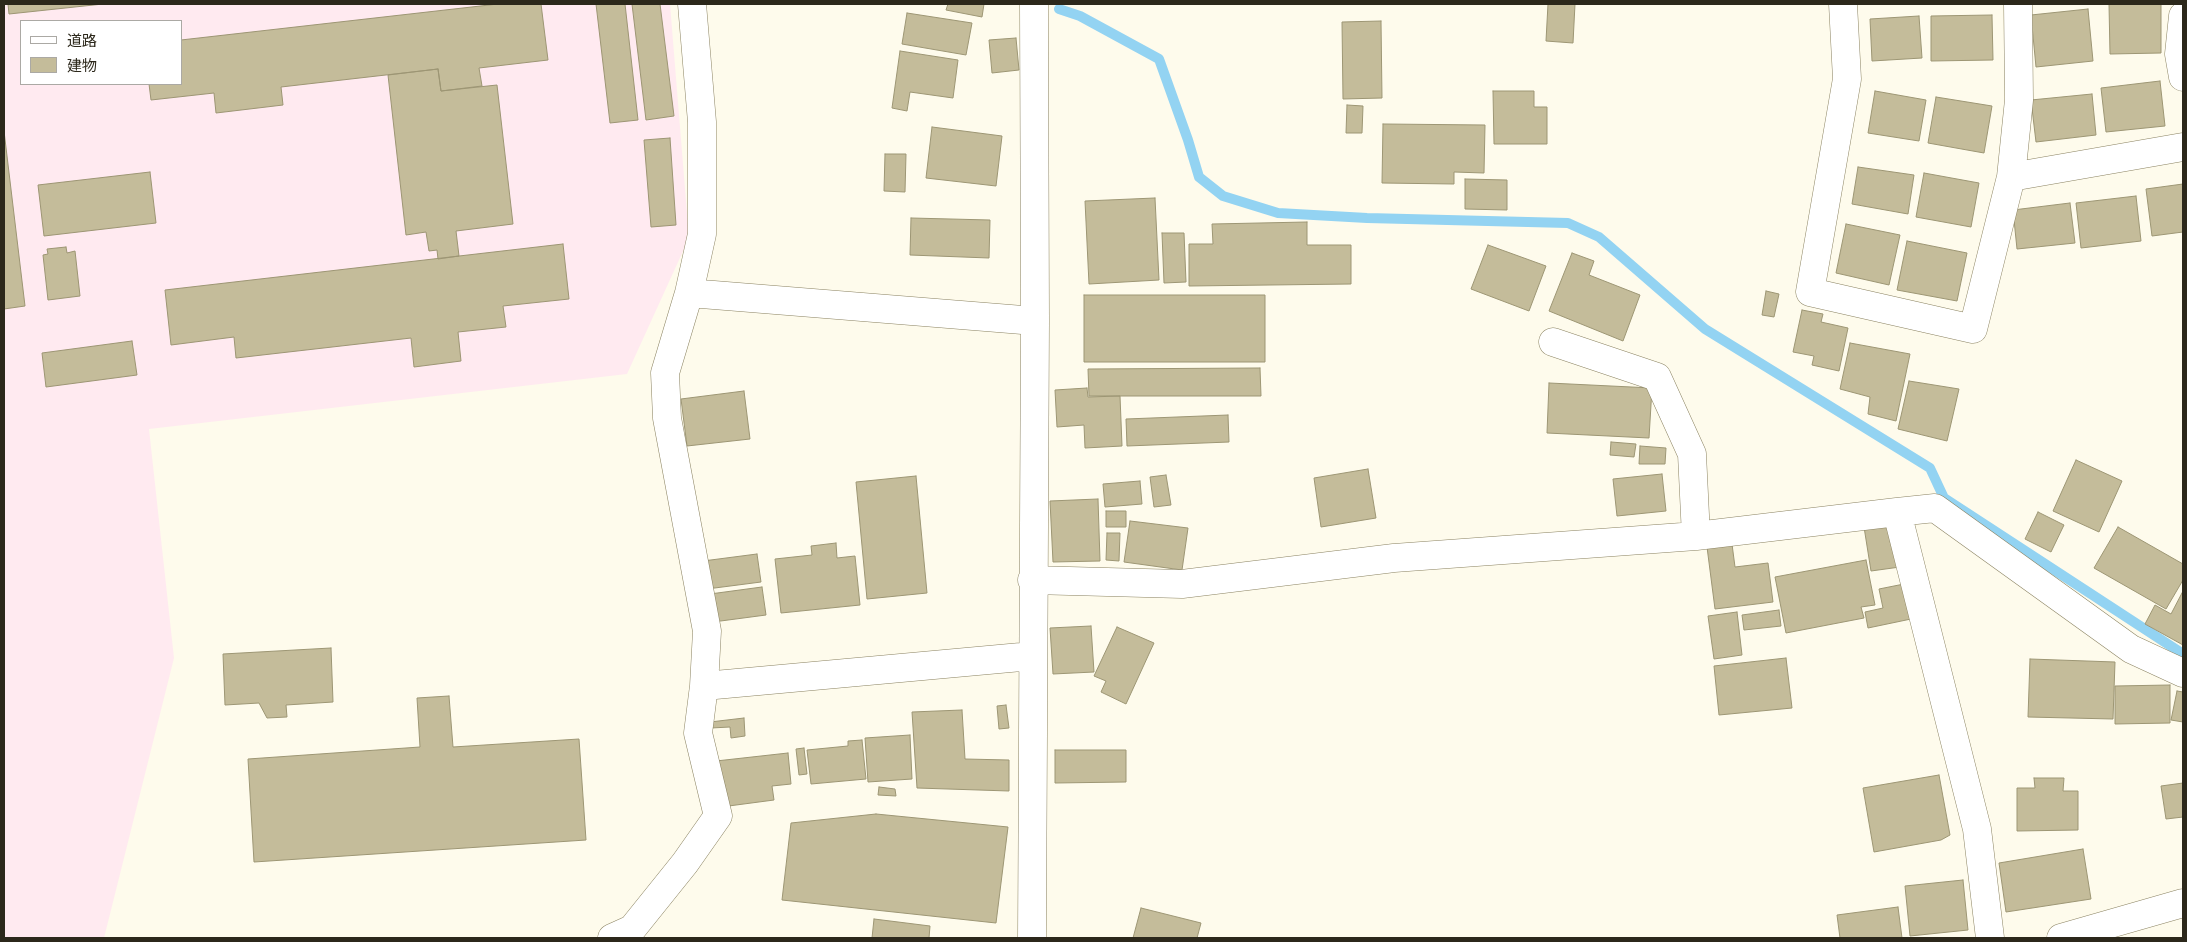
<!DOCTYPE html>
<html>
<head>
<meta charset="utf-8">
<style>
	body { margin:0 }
	#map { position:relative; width:2187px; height:942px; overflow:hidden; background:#fefbec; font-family:Barlow,"Noto Sans JP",sans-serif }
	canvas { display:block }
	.frame { position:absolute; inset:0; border:5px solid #2c281b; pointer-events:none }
	.legend { position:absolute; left:20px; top:20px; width:162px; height:65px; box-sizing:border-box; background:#fff; border:1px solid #aba9a4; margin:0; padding:6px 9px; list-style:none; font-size:15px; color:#2c281b }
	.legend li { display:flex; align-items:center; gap:10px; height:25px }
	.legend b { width:25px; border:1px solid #aba9a4 }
</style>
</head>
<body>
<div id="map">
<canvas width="2187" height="942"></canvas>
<div class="frame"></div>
<ul class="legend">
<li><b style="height:6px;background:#fff"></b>道路</li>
<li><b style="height:14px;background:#c4bc9a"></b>建物</li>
</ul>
</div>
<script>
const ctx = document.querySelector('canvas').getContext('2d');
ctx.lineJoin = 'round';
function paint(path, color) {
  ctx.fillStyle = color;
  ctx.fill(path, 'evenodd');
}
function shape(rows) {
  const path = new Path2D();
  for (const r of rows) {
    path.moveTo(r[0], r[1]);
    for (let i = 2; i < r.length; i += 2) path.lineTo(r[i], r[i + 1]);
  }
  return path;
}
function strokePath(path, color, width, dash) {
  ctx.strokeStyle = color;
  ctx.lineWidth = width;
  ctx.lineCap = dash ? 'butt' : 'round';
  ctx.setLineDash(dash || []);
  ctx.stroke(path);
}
const education = shape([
	[4,4,670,4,689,238,627,374,149,429,174,658,104,938,4,938],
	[21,21,181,21,181,84,21,84]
]);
const stream = shape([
	[1059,9,1080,16,1159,59,1188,140,1199,177,1223,196,1278,213,1367,218,1568,223,1599,237,1705,329,1930,468,1944,498,2183,654]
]);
const building = shape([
	[8,4,103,4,9,14,8,4],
	[498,4,541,4,548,60,479,68,482,86,441,91,438,69,281,87,283,105,216,113,214,93,151,100,149,84,181,84,181,40,498,4],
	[596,4,625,4,638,120,610,123,596,4],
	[632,4,660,4,674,116,646,120,632,4],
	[948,4,984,4,982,17,946,10,948,4],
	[1548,4,1575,4,1573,43,1546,41,1548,4],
	[2109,4,2161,4,2161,53,2110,54,2109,4],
	[2088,9,2093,61,2036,67,2031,15,2088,9],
	[907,13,972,23,966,55,902,44,907,13],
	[1992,15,1993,60,1931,61,1931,16,1992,15],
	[1919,16,1922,58,1872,61,1870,19,1919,16],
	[1381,21,1382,98,1343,99,1342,22,1381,21],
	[1016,38,1019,70,992,73,989,40,1016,38],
	[900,51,958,60,953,98,910,92,907,111,892,108,900,51],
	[438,69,441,91,497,85,513,224,456,231,459,256,438,259,437,250,429,251,426,232,406,235,388,75,438,69],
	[2160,81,2165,126,2106,132,2101,88,2160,81],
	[1493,91,1534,91,1534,107,1547,107,1547,144,1494,144,1493,91],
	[1875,91,1926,100,1919,141,1868,133,1875,91],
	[2092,94,2096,135,2036,142,2031,100,2092,94],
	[1936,97,1992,106,1984,153,1928,143,1936,97],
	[1347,105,1363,106,1362,133,1346,133,1347,105],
	[1383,124,1485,125,1484,173,1454,172,1454,184,1382,183,1383,124],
	[932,127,1002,136,996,186,926,178,932,127],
	[4,131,25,306,4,309,4,131],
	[670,138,676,225,651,227,644,140,670,138],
	[885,154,906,154,905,192,884,191,885,154],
	[1858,167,1914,175,1908,214,1852,204,1858,167],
	[150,172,156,223,44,236,38,185,150,172],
	[1924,173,1979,183,1971,227,1916,217,1924,173],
	[1465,179,1507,180,1507,210,1465,209,1465,179],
	[2183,184,2183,232,2152,236,2146,189,2183,184],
	[2136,196,2141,241,2081,248,2076,203,2136,196],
	[1155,198,1159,280,1089,284,1085,201,1155,198],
	[2070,203,2075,243,2017,249,2013,210,2070,203],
	[911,218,990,220,989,258,910,255,911,218],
	[1307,222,1307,245,1351,245,1351,284,1189,286,1189,244,1213,244,1212,224,1307,222],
	[1846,224,1900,235,1889,285,1836,273,1846,224],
	[1162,233,1184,233,1186,282,1164,283,1162,233],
	[1907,241,1967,253,1957,301,1897,290,1907,241],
	[563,244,569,299,503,306,506,327,458,332,461,361,414,367,411,338,236,358,234,337,171,345,165,290,563,244],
	[1488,245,1546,266,1529,311,1471,289,1488,245],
	[66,247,67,253,75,251,80,296,48,300,43,255,48,254,47,249,66,247],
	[1572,253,1594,261,1589,275,1640,295,1623,341,1549,311,1572,253],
	[1766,291,1779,294,1774,317,1762,315,1766,291],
	[1084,295,1265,295,1265,362,1084,362,1084,295],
	[1802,310,1823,314,1821,322,1848,328,1839,371,1812,365,1814,356,1793,352,1802,310],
	[132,341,137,375,46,387,42,353,132,341],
	[1850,343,1910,354,1896,421,1868,414,1870,397,1840,389,1850,343],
	[1260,368,1261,396,1089,396,1088,369,1260,368],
	[1909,381,1959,389,1947,441,1898,429,1909,381],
	[1549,383,1652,388,1649,438,1547,433,1549,383],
	[1087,388,1088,397,1120,396,1122,446,1085,448,1084,425,1057,427,1055,390,1087,388],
	[744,391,750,439,687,446,681,399,744,391],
	[1228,415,1229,442,1127,446,1126,419,1228,415],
	[1611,442,1636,444,1634,457,1610,455,1611,442],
	[1640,446,1666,448,1665,464,1639,464,1640,446],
	[2076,460,2122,481,2099,532,2053,511,2076,460],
	[1368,469,1376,518,1321,527,1314,478,1368,469],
	[1662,474,1666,511,1617,516,1613,479,1662,474],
	[1166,475,1171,505,1154,507,1150,477,1166,475],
	[916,476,927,593,867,599,856,482,916,476],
	[1140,481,1142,504,1105,507,1103,484,1140,481],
	[1098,499,1100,561,1053,562,1050,501,1098,499],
	[1106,511,1126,511,1126,527,1106,527,1106,511],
	[2038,512,2064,525,2051,552,2025,539,2038,512],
	[1130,521,1188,528,1182,570,1124,562,1130,521],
	[1892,522,1900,567,1871,571,1864,527,1892,522],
	[2118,527,2183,564,2183,580,2166,609,2094,568,2118,527],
	[1107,533,1120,533,1119,561,1106,560,1107,533],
	[836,543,837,558,855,556,860,605,781,613,775,559,812,555,811,546,836,543],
	[1732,544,1735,567,1768,563,1773,602,1715,609,1707,547,1732,544],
	[757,554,761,582,707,589,703,561,757,554],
	[1866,560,1875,605,1861,607,1864,618,1786,633,1775,577,1866,560],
	[1904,584,1911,619,1868,628,1865,612,1883,608,1879,589,1904,584],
	[762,587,766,615,713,622,710,594,762,587],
	[2182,593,2183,593,2183,645,2145,624,2155,605,2171,614,2182,593],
	[1779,610,1781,626,1744,630,1742,615,1779,610],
	[1737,612,1742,655,1714,659,1708,616,1737,612],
	[1091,626,1094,672,1053,674,1050,628,1091,626],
	[1117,627,1154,643,1126,704,1101,692,1106,681,1094,676,1117,627],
	[331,648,333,702,286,705,287,717,267,718,259,703,225,705,223,654,331,648],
	[1786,658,1792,708,1719,715,1714,666,1786,658],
	[2030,659,2115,662,2113,719,2028,717,2030,659],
	[2170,685,2170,723,2115,724,2115,686,2170,685],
	[2177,691,2183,692,2183,722,2171,720,2177,691],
	[449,696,453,747,579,739,586,840,254,862,248,759,420,747,417,698,449,696],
	[1006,705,1009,728,999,729,997,706,1006,705],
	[962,710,965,759,1009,760,1009,791,917,788,912,712,962,710],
	[744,718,745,736,731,738,730,727,711,728,710,722,744,718],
	[910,735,912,779,868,782,865,738,910,735],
	[862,740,866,779,811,784,807,750,848,746,848,741,862,740],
	[804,748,807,774,799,775,796,749,804,748],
	[1055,750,1126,750,1126,782,1055,783,1055,750],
	[788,753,791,784,772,786,774,800,721,807,716,761,788,753],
	[1939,775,1950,835,1941,840,1874,852,1863,788,1939,775],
	[2034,778,2064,778,2063,791,2078,791,2078,830,2017,831,2017,788,2035,788,2034,778],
	[2183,783,2183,817,2166,819,2161,786,2183,783],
	[879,787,895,789,896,796,878,795,879,787],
	[876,814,1008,827,996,923,782,900,791,823,876,814],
	[2083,849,2091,899,2006,912,1999,863,2083,849],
	[1963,880,1968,930,1910,936,1905,886,1963,880],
	[1898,907,1902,938,1840,938,1837,915,1898,907],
	[1141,908,1201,923,1197,938,1133,938,1141,908],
	[874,919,930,926,929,938,872,938,874,919]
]);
const minor = shape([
	[692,4,702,122,702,234,689,293,1035,321],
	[1843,4,1847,79,1810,292,1973,329,2011,177,2019,100,2018,4],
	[2183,16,2179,54,2183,77],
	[2011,177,2183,147],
	[689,293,665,373,667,418,707,631,704,686],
	[1553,342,1657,377,1692,454,1696,536],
	[1897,512,1935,508,2131,649,2183,673],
	[1032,580,1182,584,1394,558,1696,536,1897,512,1977,829,1990,938],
	[612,938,632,929,685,863,718,816,698,733,704,686,1032,656],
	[1032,938,1035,321,1034,4],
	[2061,938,2183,903]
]);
paint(education, '#ffeaf0');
strokePath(stream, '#93d3f2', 10);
paint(building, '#c4bc9a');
strokePath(building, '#9d9674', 1);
strokePath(minor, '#8b8362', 29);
strokePath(minor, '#fff', 28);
</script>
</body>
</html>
